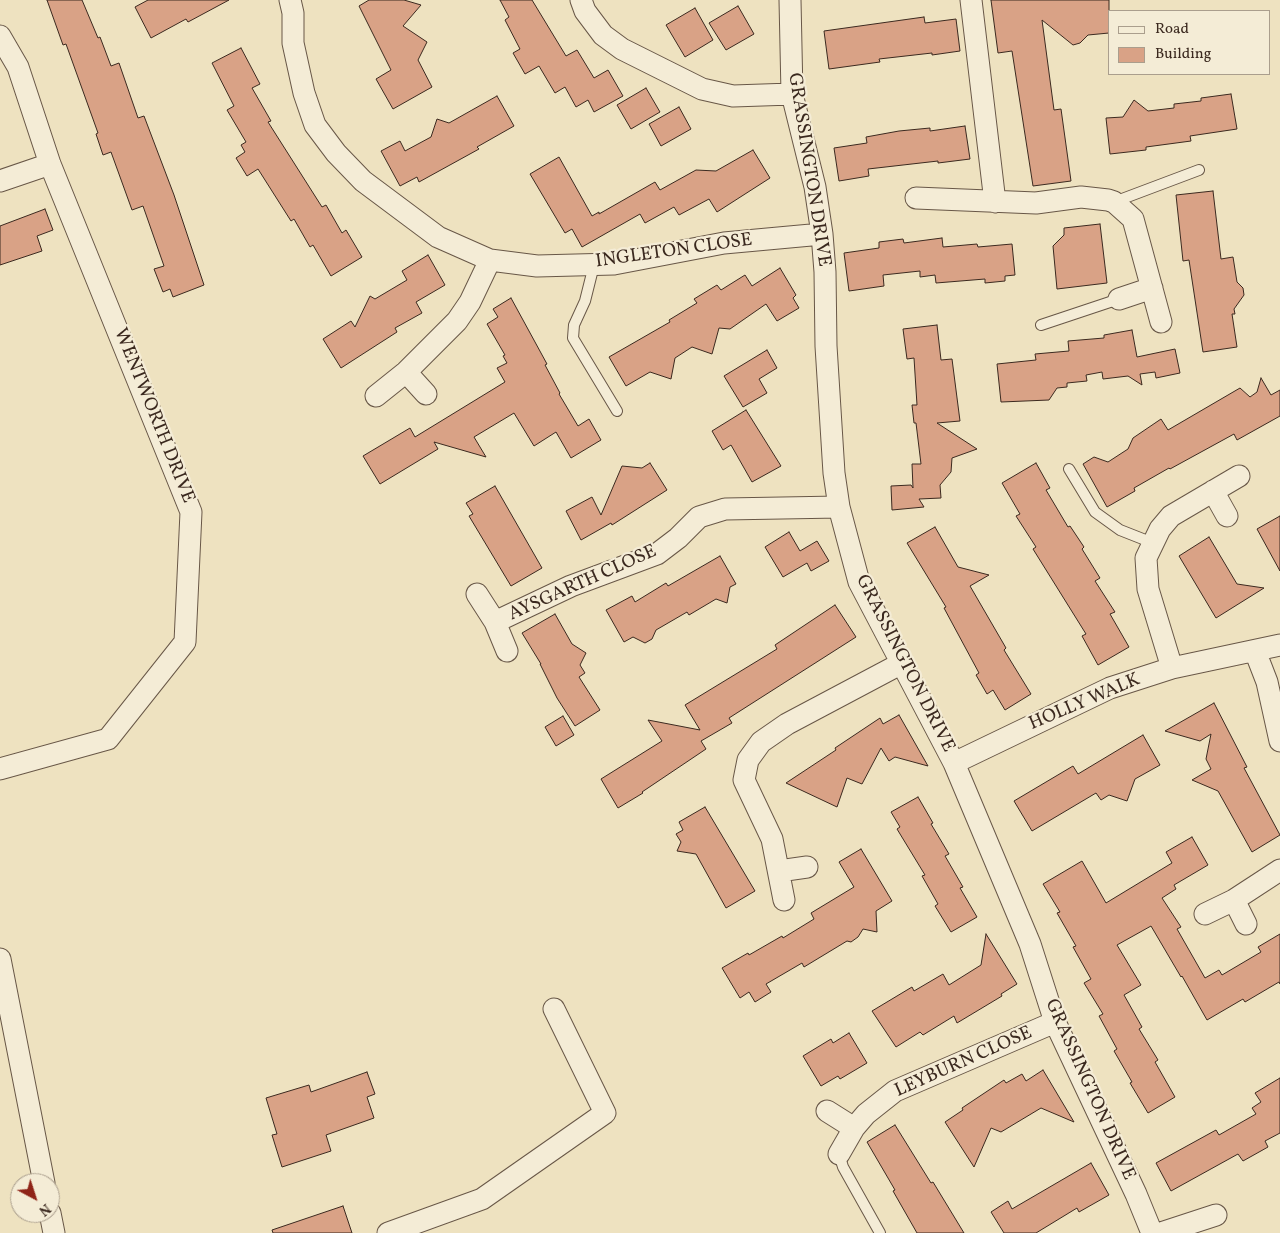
<!DOCTYPE html>
<html>
<head>
<meta charset="utf-8">
<style>
	body { margin:0 }
	#map { position:relative; width:1280px; height:1233px; overflow:hidden; background:#eee2c0; font-family:Vollkorn,serif }
	canvas { display:block }
	.legend { position:absolute; left:1108px; top:10px; width:162px; height:65px; box-sizing:border-box; background:#f4ecd6; border:1px solid #aa9e8d; margin:0; padding:6px 9px; list-style:none; font-size:15px; color:#3b291f }
	.legend li { display:flex; align-items:center; gap:10px; height:25px }
	.legend b { width:25px; border:1px solid #aa9e8d }
	.north { position:absolute; left:10px; top:1173px; width:50px; height:50px; box-sizing:border-box; background:#f4ecd6; border:1px solid #aa9e8d; border-radius:50%; rotate:140deg; font-size:14px; font-weight:700; line-height:20px; text-align:center; color:#3b291f }
	.north::after { content:''; display:block; margin:auto; width:18px; height:22px; background:#8f2418; clip-path:polygon(50% 0,100% 100%,50% 72%,0 100%) }
</style>
</head>
<body>
<div id="map">
<canvas width="1280" height="1233"></canvas>
<ul class="legend">
<li><b style="height:6px;background:#f4ecd6"></b>Road</li>
<li><b style="height:14px;background:#d9a286"></b>Building</li>
</ul>
<div class="north">N</div>
</div>
<script>
const ctx = document.querySelector('canvas').getContext('2d');
ctx.lineJoin = 'round';
function paint(path, color) {
  ctx.fillStyle = color;
  ctx.fill(path, 'evenodd');
}
function shape(rows) {
  const path = new Path2D();
  for (const r of rows) {
    path.moveTo(r[0], r[1]);
    for (let i = 2; i < r.length; i += 2) path.lineTo(r[i], r[i + 1]);
  }
  return path;
}
function strokePath(path, color, width, dash) {
  ctx.strokeStyle = color;
  ctx.lineWidth = width;
  ctx.lineCap = dash ? 'butt' : 'round';
  ctx.setLineDash(dash || []);
  ctx.stroke(path);
}
function write(font, color, halo, rows, align = 'center') {
  ctx.font = font + ' Vollkorn,serif';
  ctx.lineWidth = 4.5;
  ctx.setLineDash([]);
  ctx.textBaseline = 'middle';
  ctx.strokeStyle = halo;
  ctx.fillStyle = color;
  for (const [text, x, y, turn = 0] of rows) {
    ctx.save();
    ctx.translate(x, y);
    ctx.rotate((+turn || 0) * Math.PI / 180);
    ctx.textAlign = isNaN(turn) ? turn : align;
    if (halo) ctx.strokeText(text, 0, 0);
    ctx.fillText(text, 0, 0);
    ctx.restore();
  }
}
const building = shape([
	[47,0,82,0,98,38,100,37,111,66,119,63,138,118,144,116,174,195,204,285,173,297,170,289,163,292,154,269,164,266,143,206,132,210,111,152,103,155,96,134,98,133,66,44,63,45,47,0],
	[148,0,229,0,188,22,186,19,151,38,135,7,148,0],
	[369,0,404,0,421,5,403,26,427,42,418,60,432,87,393,109,376,79,391,70,359,6,369,0],
	[500,0,532,0,566,56,577,50,594,78,608,70,623,96,594,112,588,100,576,107,565,87,555,93,539,66,525,74,513,53,520,49,505,20,509,17,500,0],
	[991,0,1109,0,1109,33,1088,35,1080,43,1073,45,1042,20,1054,110,1061,109,1071,181,1033,186,1012,51,998,53,991,0],
	[738,6,754,34,726,50,709,23,738,6],
	[695,8,713,40,685,57,666,25,695,8],
	[924,17,925,23,956,19,960,51,932,55,932,53,879,59,880,62,829,69,824,31,924,17],
	[241,48,260,84,252,88,271,121,268,122,322,207,326,205,342,233,346,230,362,257,331,276,313,245,310,247,294,219,291,221,258,169,247,176,236,158,245,152,241,145,246,142,227,110,234,106,212,63,241,48],
	[646,88,660,112,631,129,617,105,646,88],
	[1231,94,1237,129,1190,136,1191,141,1146,147,1146,150,1110,154,1106,118,1123,117,1134,100,1148,111,1174,108,1174,104,1201,101,1201,98,1231,94],
	[497,96,514,126,477,147,479,149,419,182,417,177,400,186,381,151,400,141,405,151,431,137,437,119,449,123,497,96],
	[679,107,691,129,661,146,649,124,679,107],
	[965,126,970,159,938,163,938,161,868,169,869,176,839,181,834,148,867,143,866,137,899,131,930,128,930,131,965,126],
	[753,150,770,178,717,212,709,199,679,215,674,207,645,223,640,214,582,247,572,229,565,233,530,174,559,157,592,216,599,212,599,214,655,182,660,190,696,170,716,171,753,150],
	[1213,191,1221,259,1233,257,1237,282,1243,288,1244,295,1234,309,1235,314,1232,314,1237,347,1203,352,1189,260,1183,261,1176,195,1213,191],
	[45,209,53,230,37,236,42,251,0,265,0,226,45,209],
	[1100,224,1107,283,1057,289,1053,246,1064,235,1064,228,1100,224],
	[942,238,943,247,977,244,978,247,1012,244,1015,275,1005,276,1005,281,985,283,985,279,936,283,935,275,920,277,920,271,883,275,884,286,849,291,844,253,879,248,879,242,903,239,904,243,942,238],
	[428,255,445,285,416,302,422,313,395,328,397,332,341,368,323,339,351,321,355,327,370,296,375,299,407,280,402,271,428,255],
	[780,268,796,295,793,298,799,308,777,321,766,304,730,329,719,328,712,354,692,347,675,358,671,379,650,372,626,386,609,357,670,322,669,320,697,303,694,299,717,285,721,290,745,275,752,286,780,268],
	[511,298,547,364,545,365,560,393,559,394,578,426,589,419,601,440,571,458,556,432,534,446,514,413,474,437,486,457,434,442,438,449,380,484,363,456,410,428,415,437,505,382,497,368,507,363,503,356,505,355,487,324,498,317,493,309,511,298],
	[937,325,941,360,952,359,960,421,937,423,977,449,952,458,951,472,940,485,941,498,919,499,924,507,892,510,891,486,911,485,913,488,912,464,921,464,916,423,914,423,912,405,917,405,914,358,907,359,903,329,937,325],
	[1132,330,1137,357,1175,349,1180,373,1156,378,1155,372,1140,374,1142,385,1128,376,1103,379,1102,372,1086,375,1087,381,1067,383,1067,387,1057,388,1049,400,1001,402,997,364,1036,360,1035,354,1069,351,1068,341,1104,338,1104,335,1132,330],
	[767,350,777,368,759,379,767,393,743,407,724,376,767,350],
	[1261,378,1271,395,1280,390,1280,416,1237,440,1234,434,1170,469,1169,468,1134,488,1135,491,1107,507,1083,464,1094,457,1108,462,1128,449,1133,438,1161,419,1168,430,1240,388,1250,397,1257,392,1261,378],
	[746,410,781,466,752,482,731,445,723,450,712,431,746,410],
	[650,463,667,490,612,525,611,523,581,540,566,511,592,497,601,515,622,466,642,468,650,463],
	[1036,463,1050,488,1046,490,1068,527,1070,526,1084,547,1082,549,1100,578,1095,581,1115,612,1110,614,1129,647,1098,665,1082,636,1086,634,1033,549,1036,547,1016,516,1020,514,1002,483,1036,463],
	[495,486,542,568,511,586,469,516,473,514,466,503,495,486],
	[1280,516,1280,571,1257,529,1280,516],
	[935,527,958,567,989,575,970,586,1006,648,1004,650,1031,694,1005,710,993,690,987,694,976,675,979,673,944,608,946,607,907,543,935,527],
	[789,532,800,551,817,541,829,561,811,571,807,563,783,577,765,547,789,532],
	[1209,537,1237,584,1264,588,1216,618,1179,556,1209,537],
	[720,556,736,584,730,587,727,603,716,599,689,615,687,612,656,630,652,639,645,643,633,637,624,642,606,610,632,596,635,602,666,583,668,586,720,556],
	[835,605,856,637,729,718,732,723,701,741,706,749,642,792,643,793,618,808,601,779,662,741,648,720,700,730,685,705,777,649,775,645,835,605],
	[555,614,572,644,586,653,580,665,585,673,579,677,600,710,575,726,557,698,540,664,541,664,522,633,555,614],
	[1214,703,1247,767,1244,768,1280,835,1252,852,1218,791,1192,780,1211,769,1206,759,1211,734,1200,741,1165,731,1214,703],
	[899,715,928,766,895,757,889,761,881,748,862,784,847,778,837,807,786,783,836,750,835,748,880,718,883,724,899,715],
	[563,716,574,735,556,746,545,727,563,716],
	[1143,735,1160,765,1135,779,1127,801,1109,795,1101,800,1096,793,1032,831,1014,801,1073,766,1078,774,1143,735],
	[918,797,933,823,931,824,949,854,945,856,963,887,960,888,977,917,951,932,935,906,938,904,922,876,925,875,897,829,900,827,891,812,918,797],
	[705,807,755,891,726,908,696,854,677,851,681,842,676,834,683,830,679,822,705,807],
	[1192,837,1208,865,1174,885,1176,889,1162,898,1181,927,1177,929,1205,978,1219,970,1222,975,1261,952,1258,947,1280,934,1280,984,1279,982,1245,1002,1243,999,1207,1020,1182,976,1181,977,1151,926,1117,945,1141,985,1124,995,1142,1027,1139,1029,1158,1060,1155,1062,1175,1097,1148,1113,1130,1083,1132,1082,1114,1051,1117,1049,1099,1016,1103,1014,1084,983,1091,979,1073,947,1076,946,1057,913,1060,912,1043,884,1082,861,1106,903,1172,863,1166,852,1192,837],
	[861,849,892,901,876,911,877,932,863,929,858,937,851,942,847,941,804,967,802,963,766,984,771,992,755,1002,749,992,740,998,722,968,748,953,749,955,782,936,783,938,814,919,811,913,854,887,839,862,861,849],
	[986,934,1017,984,1001,994,1002,996,957,1023,954,1016,923,1035,920,1032,896,1047,872,1011,912,987,914,991,943,974,949,985,981,965,986,934],
	[849,1033,867,1063,840,1079,838,1076,821,1086,803,1056,831,1039,833,1043,849,1033],
	[1043,1070,1074,1122,1041,1108,1001,1132,991,1128,974,1167,945,1122,963,1110,962,1108,1004,1080,1006,1083,1022,1074,1026,1081,1043,1070],
	[367,1072,375,1094,367,1097,374,1118,326,1135,331,1151,282,1167,272,1135,277,1134,266,1098,309,1085,311,1092,367,1072],
	[1280,1078,1280,1133,1265,1141,1268,1147,1243,1161,1238,1154,1171,1191,1156,1163,1216,1130,1219,1135,1256,1114,1252,1108,1261,1102,1255,1093,1280,1078],
	[895,1125,931,1183,933,1182,964,1233,917,1233,893,1191,895,1190,867,1142,895,1125],
	[1091,1163,1109,1195,1079,1212,1077,1208,1036,1233,1004,1233,991,1212,1008,1201,1012,1209,1091,1163],
	[343,1206,352,1233,273,1233,272,1230,343,1206]
]);
const service = shape([
	[1114,202,1199,170],
	[594,265,585,301,574,325,573,338,617,411],
	[1041,325,1119,299],
	[1069,469,1095,512,1120,530,1153,543],
	[839,1154,843,1167,880,1233]
]);
const minor = shape([
	[290,0,293,13,293,43,304,93,315,125,336,153,363,181,438,237,490,260,537,266,614,264,724,243,822,234],
	[581,0,585,11,603,35,622,49,702,89,733,96,792,94],
	[790,0,792,94,815,187,822,234,825,272,826,346,834,473,839,507,859,582,954,763,1030,944,1055,1022,1136,1194,1152,1233],
	[971,0,995,202],
	[0,36,18,67,50,164,191,512,185,642,108,739,0,769],
	[0,181,50,164],
	[916,198,1036,203,1081,197,1108,200,1114,202,1133,219,1161,322],
	[1119,299,1152,288],
	[406,372,426,394],
	[376,396,406,372,457,321,470,302,490,260],
	[1213,491,1227,516],
	[477,594,495,622,507,651],
	[495,622,571,586,657,554,678,538,699,517,725,509,839,507],
	[1255,651,1267,682,1280,741],
	[1172,668,1148,589,1146,558,1160,529,1171,516,1239,476],
	[954,763,1110,688,1172,668,1280,645],
	[779,871,807,867],
	[784,900,772,839,744,780,748,760,761,742,787,724,902,663],
	[1234,900,1246,924],
	[1205,914,1234,900,1280,870],
	[0,959,44,1183],
	[827,1111,854,1128],
	[839,1154,854,1128,866,1114,895,1091,1055,1022],
	[50,1213,54,1233],
	[388,1233,482,1199,605,1113,554,1009],
	[1161,1233,1216,1215]
]);
const streetNames = [
	["GRASSINGTON DRIVE",808,170,81],
	["INGLETON CLOSE",674,252,-8],
	["WENTWORTH DRIVE",153,416,68],
	["AYSGARTH CLOSE",583,584,-24],
	["GRASSINGTON DRIVE",904,664,63],
	["HOLLY WALK",1085,703,-23],
	["LEYBURN CLOSE",964,1063,-24],
	["GRASSINGTON DRIVE",1089,1090,66]
];
paint(building, '#d9a286');
strokePath(building, '#3b291f', 1);
strokePath(service, '#685747', 12);
strokePath(minor, '#685747', 23);
strokePath(service, '#f4ecd6', 10);
strokePath(minor, '#f4ecd6', 21);
write('19px', '#3b291f', '#f4ecd6', streetNames);
</script>
</body>
</html>
